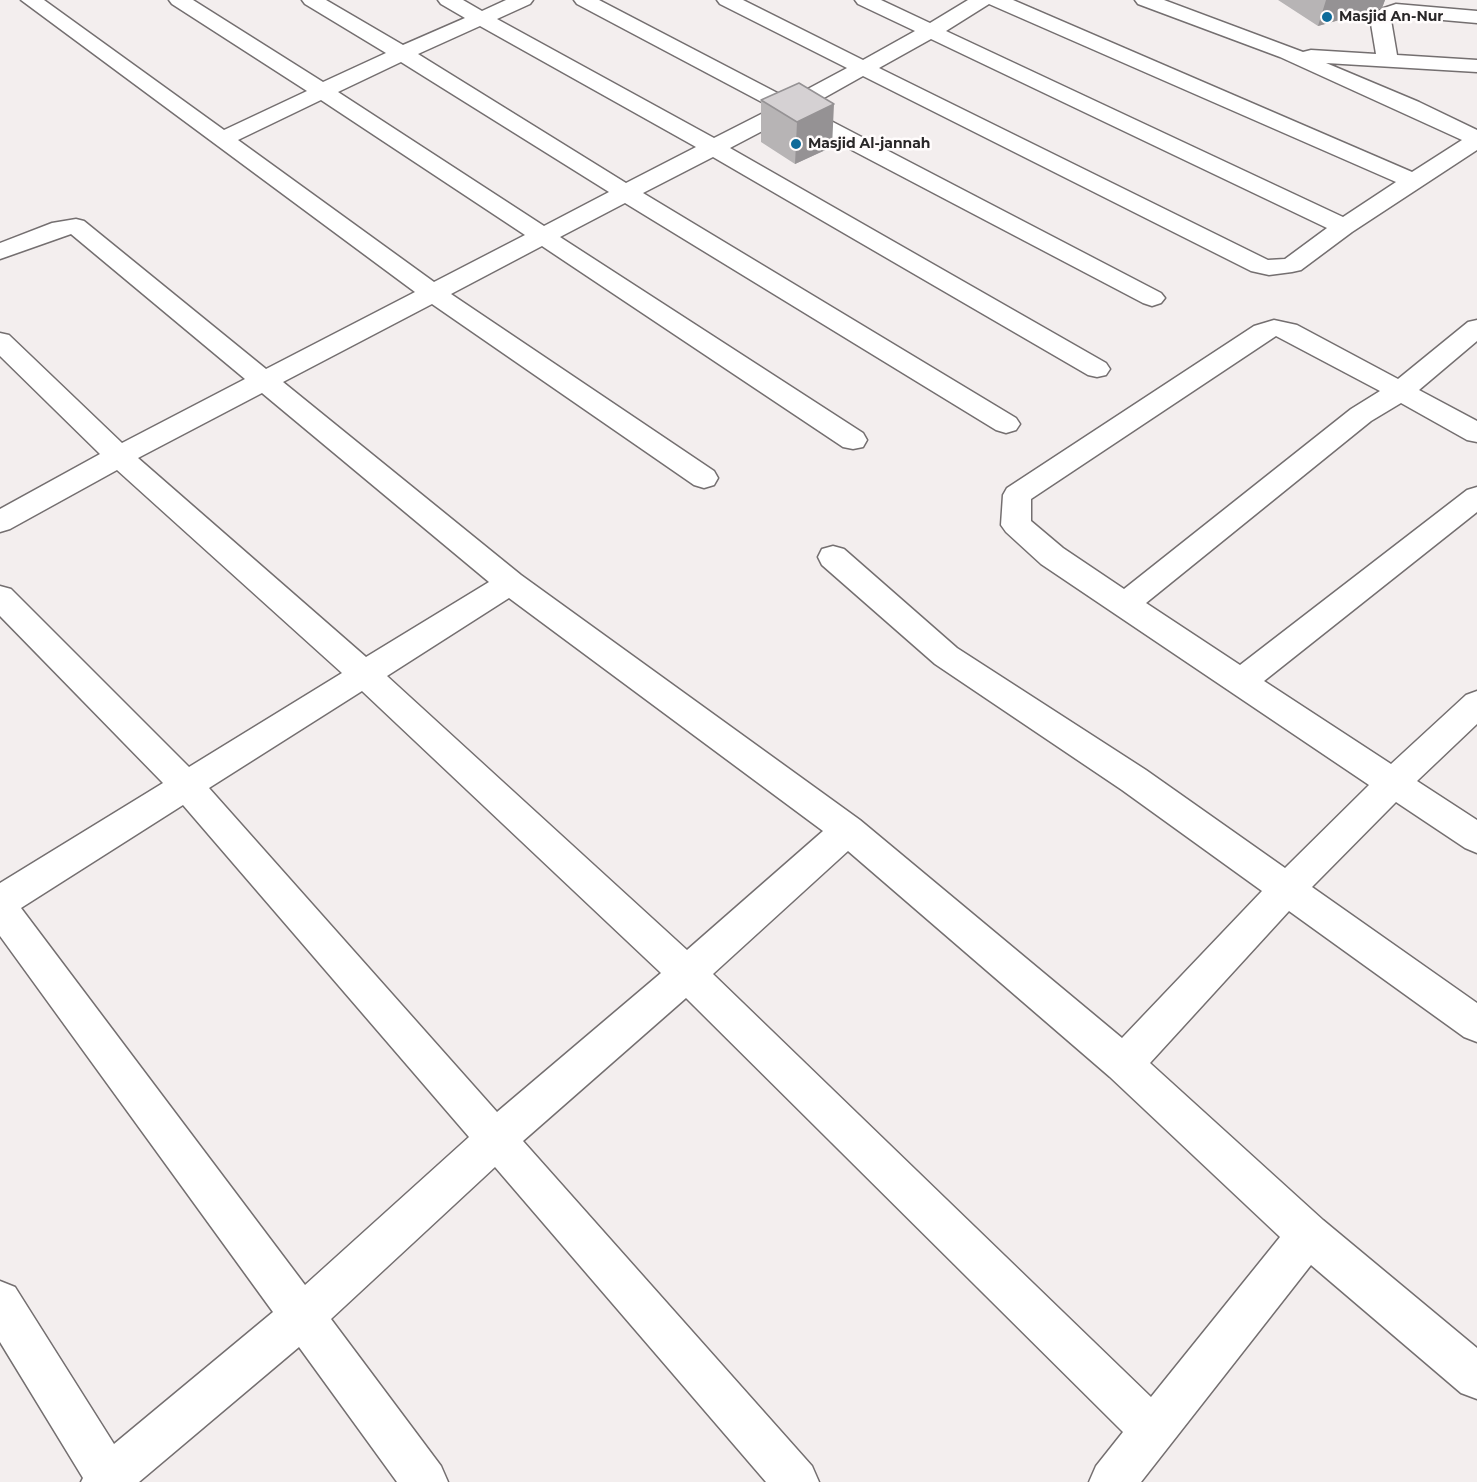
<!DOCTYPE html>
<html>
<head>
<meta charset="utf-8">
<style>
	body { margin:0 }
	canvas { display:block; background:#f3eeee }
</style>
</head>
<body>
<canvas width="1477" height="1482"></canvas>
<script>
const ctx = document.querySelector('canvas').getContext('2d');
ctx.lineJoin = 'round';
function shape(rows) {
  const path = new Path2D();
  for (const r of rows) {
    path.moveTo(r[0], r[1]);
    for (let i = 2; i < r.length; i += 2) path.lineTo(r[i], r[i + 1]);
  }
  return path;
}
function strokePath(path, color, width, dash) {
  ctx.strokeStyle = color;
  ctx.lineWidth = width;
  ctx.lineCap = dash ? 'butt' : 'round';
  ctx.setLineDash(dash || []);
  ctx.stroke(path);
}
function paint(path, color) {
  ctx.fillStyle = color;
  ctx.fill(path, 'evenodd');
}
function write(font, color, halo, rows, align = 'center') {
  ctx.font = font + ' Montserrat,sans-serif';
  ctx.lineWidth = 5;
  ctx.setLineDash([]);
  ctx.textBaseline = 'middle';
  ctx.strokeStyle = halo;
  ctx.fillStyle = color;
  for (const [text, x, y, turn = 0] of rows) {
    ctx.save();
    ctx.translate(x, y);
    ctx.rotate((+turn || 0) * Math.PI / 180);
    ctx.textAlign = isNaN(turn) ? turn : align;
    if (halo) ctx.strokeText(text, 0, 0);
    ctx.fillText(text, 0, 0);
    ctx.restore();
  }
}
const minor = shape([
	[21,0,44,0,224,130,307,91,172,4,169,0,193,0,323,82,386,53,305,4,302,0,326,0,403,45,465,18,441,4,438,0,463,0,482,11,506,0,533,0,530,4,497,19,714,138,773,108,577,4,574,0,599,0,789,99,847,68,720,4,717,0,743,0,863,60,915,31,858,4,855,0,881,0,930,23,968,0,1013,0,1412,172,1462,140,1280,57,1138,4,1135,0,1164,0,1303,52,1311,50,1376,54,1370,18,1381,9,1396,4,1477,11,1477,23,1398,16,1391,20,1397,55,1477,60,1477,72,1326,63,1419,102,1477,130,1477,150,1352,232,1301,270,1292,272,1269,275,1251,271,863,76,806,108,1161,293,1165,298,1161,303,1152,306,1143,303,789,117,730,148,1106,363,1110,369,1106,375,1097,377,1088,375,713,157,643,193,1016,418,1020,424,1016,430,1006,433,996,430,625,203,560,237,863,433,867,440,863,447,853,449,843,447,542,246,451,294,714,471,718,478,714,485,704,488,694,485,432,304,283,382,521,575,860,820,1122,1038,1262,891,1122,790,935,664,822,565,818,557,822,549,833,546,844,549,957,648,1146,770,1285,868,1369,785,1041,564,1006,532,1001,525,1003,495,1007,488,1254,326,1274,320,1297,325,1398,379,1468,322,1477,320,1477,341,1419,390,1477,421,1477,442,1467,440,1401,403,1371,421,1146,603,1240,665,1467,490,1477,487,1477,512,1264,681,1391,764,1466,695,1477,691,1477,724,1417,781,1477,820,1477,853,1465,848,1396,802,1312,887,1477,1003,1477,1042,1464,1037,1289,911,1150,1063,1323,1220,1477,1348,1477,1399,1461,1393,1311,1265,1141,1482,1089,1482,1096,1466,1123,1432,686,998,523,1141,812,1466,819,1482,766,1482,495,1167,331,1319,441,1466,448,1482,397,1482,299,1347,139,1482,81,1482,83,1478,0,1342,0,1281,15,1287,114,1444,273,1312,0,936,0,883,163,783,0,616,0,586,11,589,189,767,342,673,117,470,10,529,0,532,0,509,100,454,0,356,0,333,9,335,122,443,245,379,71,234,0,259,0,243,52,223,76,219,84,221,266,369,415,292,21,0],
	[989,4,1396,182,1343,217,946,31,989,4],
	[480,26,696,147,626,183,418,54,480,26],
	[931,39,1327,228,1285,259,1268,260,879,68,931,39],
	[401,62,609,192,544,226,338,92,401,62],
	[321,100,525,235,434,282,238,140,321,100],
	[1276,336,1380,391,1351,409,1124,589,1063,548,1031,521,1031,499,1276,336],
	[262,393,489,582,366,657,138,458,262,393],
	[509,598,823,831,687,950,387,676,509,598],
	[362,691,661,973,497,1112,209,788,362,691],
	[183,805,469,1137,305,1285,21,908,183,805],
	[848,851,1110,1077,1280,1237,1151,1397,713,974,848,851]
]);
const wall = shape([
	[1278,0,1385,0,1382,8,1318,26],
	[799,83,832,147,795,164,761,142,761,100]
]);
const shadedWall = shape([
	[1326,0,1385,0,1382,8,1318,26],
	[834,104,832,147,795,164,797,122]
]);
const building = shape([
	[799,83,834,104,797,122,761,100,799,83]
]);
const markers = [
	[1327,17,6,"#0e6b9a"],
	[796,144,6,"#0e6b9a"]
];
const farPoinames = [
	["Masjid An-Nur",1339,17],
	["Masjid Al-jannah",808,144]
];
strokePath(minor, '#746f70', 3);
paint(minor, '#fff');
paint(wall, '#b7b4b5');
paint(shadedWall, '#959294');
paint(building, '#d5d1d3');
strokePath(building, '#959294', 1.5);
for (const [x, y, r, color] of markers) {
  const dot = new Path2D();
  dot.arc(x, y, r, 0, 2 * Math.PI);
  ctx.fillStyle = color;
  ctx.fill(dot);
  strokePath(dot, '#fffcfc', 2);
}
write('bold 14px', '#292728', '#fffcfc', farPoinames, 'left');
</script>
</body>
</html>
